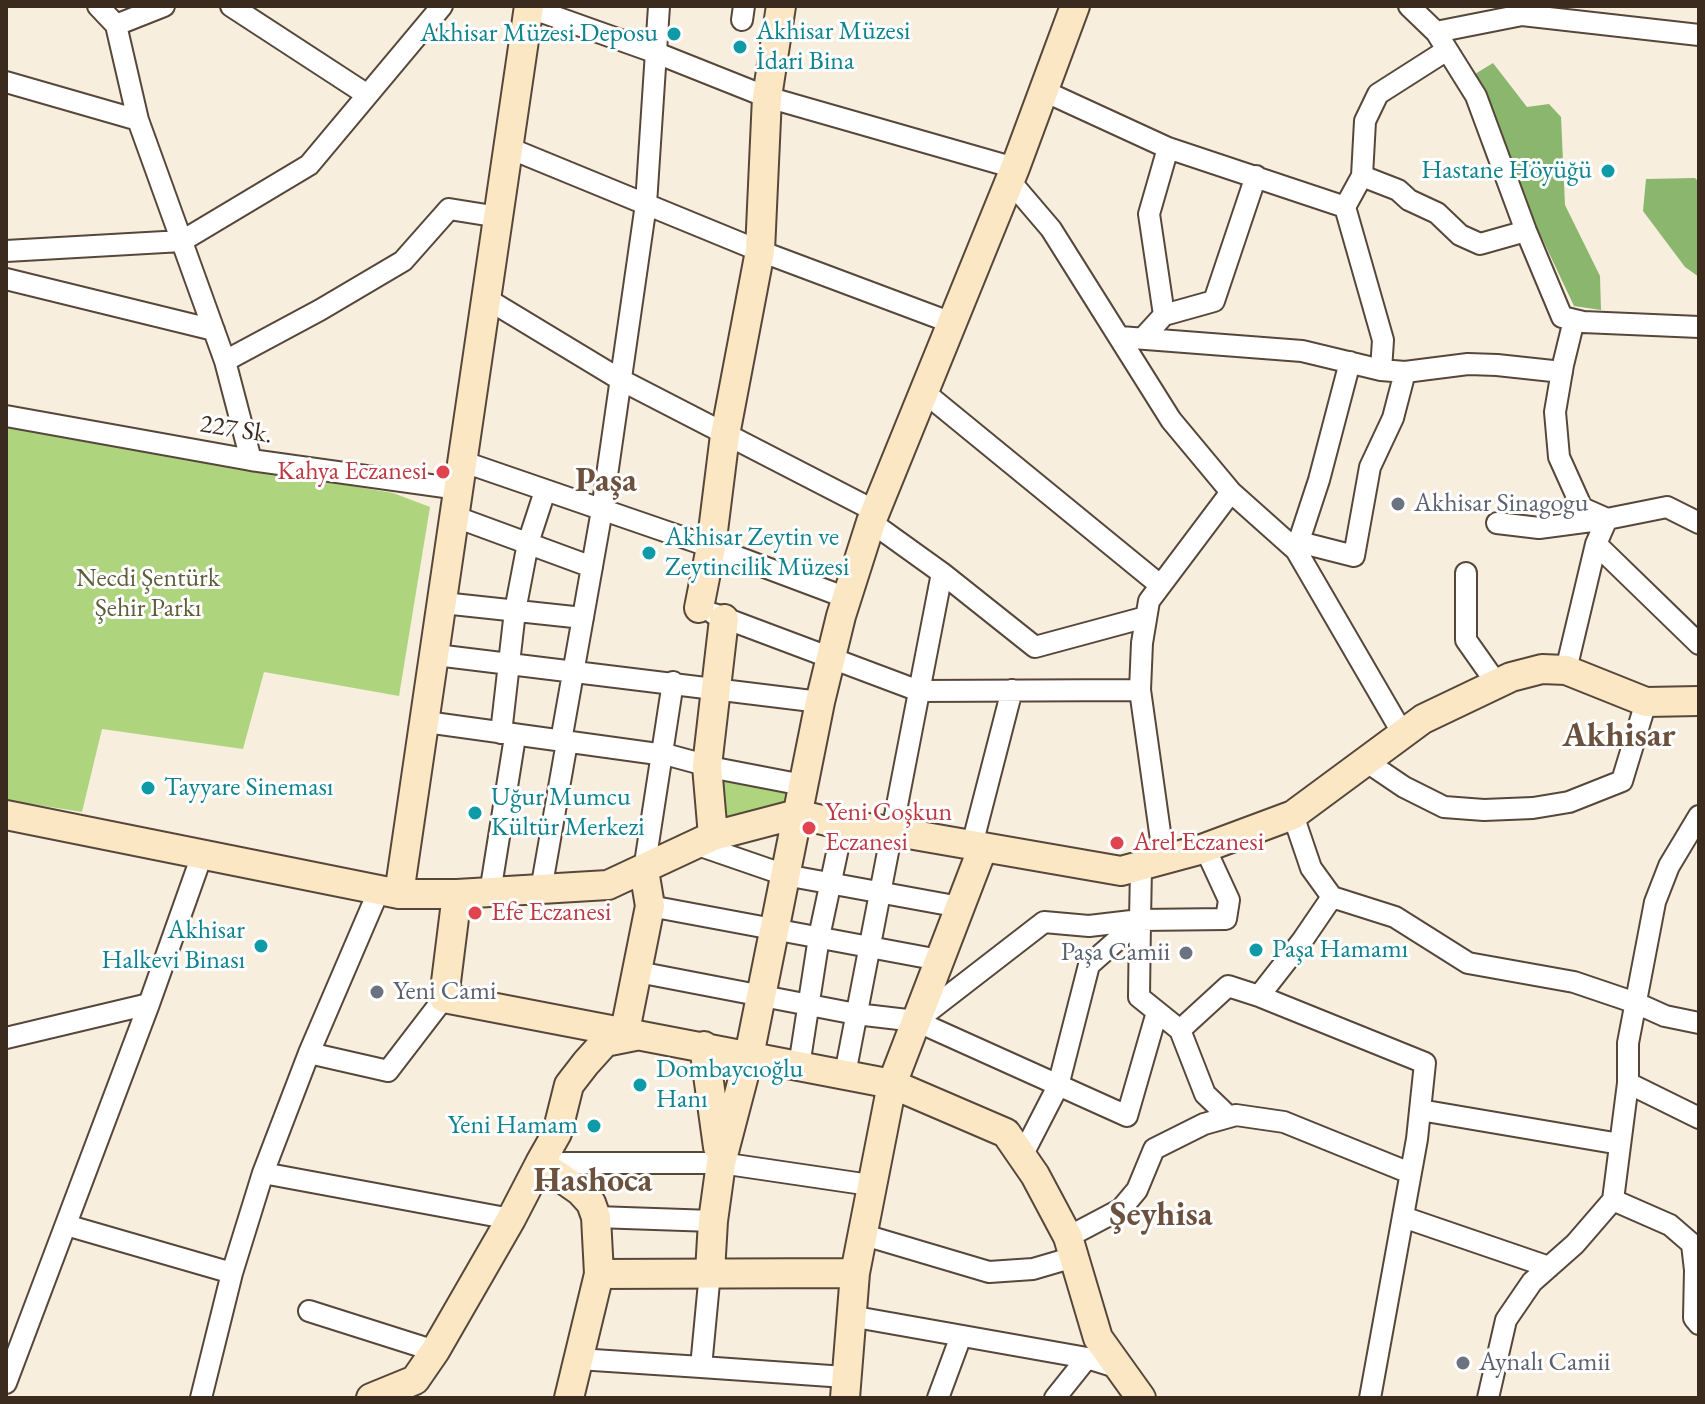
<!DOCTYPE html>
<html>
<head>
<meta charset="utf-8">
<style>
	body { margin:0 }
	#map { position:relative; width:1705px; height:1404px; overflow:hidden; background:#f7eede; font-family:"EB Garamond",serif }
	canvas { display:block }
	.frame { position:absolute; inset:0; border:8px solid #3b2a1e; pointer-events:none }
</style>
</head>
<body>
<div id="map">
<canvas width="1705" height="1404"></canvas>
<div class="frame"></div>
</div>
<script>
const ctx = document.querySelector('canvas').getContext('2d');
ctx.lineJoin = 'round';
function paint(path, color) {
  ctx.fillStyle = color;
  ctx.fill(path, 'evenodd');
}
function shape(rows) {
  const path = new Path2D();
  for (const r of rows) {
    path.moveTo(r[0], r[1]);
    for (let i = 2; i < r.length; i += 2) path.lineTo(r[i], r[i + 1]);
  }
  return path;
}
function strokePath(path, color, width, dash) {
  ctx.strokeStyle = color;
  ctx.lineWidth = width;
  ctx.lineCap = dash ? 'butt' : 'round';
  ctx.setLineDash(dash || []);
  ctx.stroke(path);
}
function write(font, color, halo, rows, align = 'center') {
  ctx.font = font + ' "EB Garamond",serif';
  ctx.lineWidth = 6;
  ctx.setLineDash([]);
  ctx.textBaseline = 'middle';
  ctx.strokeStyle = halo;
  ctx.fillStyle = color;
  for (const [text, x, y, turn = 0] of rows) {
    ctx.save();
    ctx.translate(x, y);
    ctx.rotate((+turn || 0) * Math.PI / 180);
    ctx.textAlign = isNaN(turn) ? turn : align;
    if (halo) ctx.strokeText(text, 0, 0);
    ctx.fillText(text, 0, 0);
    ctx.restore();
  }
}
const green = shape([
	[6,427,393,493,430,507,399,696,264,672,243,749,102,729,82,812,6,800],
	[713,779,790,791,787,809,717,828]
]);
const forest = shape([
	[1493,63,1527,107,1549,104,1561,117,1565,205,1600,276,1601,310,1574,306,1515,181,1490,120,1475,74],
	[1695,178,1699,182,1699,277,1685,267,1643,211,1646,179]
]);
const street = shape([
	[98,6,116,25,138,120,225,361,251,460],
	[231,6,366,94],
	[525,6,654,52,767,97,1015,168],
	[1409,6,1436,32,1476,96,1526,231,1562,317,1583,322,1699,327],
	[742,20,744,6],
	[116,25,164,6],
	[1436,32,1522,15,1699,35],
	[6,82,138,120],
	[1044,91,1168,148,1345,207],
	[509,148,760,251,952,323],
	[1362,176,1398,190,1409,200,1437,213,1460,235,1480,244,1526,231],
	[1010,181,1051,229,1171,420,1231,492,1296,550,1403,734],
	[6,251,182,241,309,165,442,6],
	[6,279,214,330],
	[487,299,621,380,875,511],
	[1164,315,1149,214,1168,148],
	[1574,320,1563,365,1555,412,1559,457,1582,508,1607,519,1667,507,1699,523],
	[1120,337,1302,351,1381,370,1405,372,1468,364,1497,365,1562,372],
	[1143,338,1164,315,1214,301,1256,176],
	[225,361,320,310,403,261,449,209,499,217],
	[1381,370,1383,340,1345,207,1362,176,1365,121,1378,94,1447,50],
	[924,392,1160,585],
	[6,416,251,460,459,489],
	[464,462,711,547,847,598],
	[456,517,592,567],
	[871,522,942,573,1035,647,1146,617],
	[1497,523,1539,528,1607,519],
	[1299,542,1354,556,1370,467,1393,418,1405,372],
	[1596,544,1699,644],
	[1296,550,1319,480,1350,362],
	[1466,573,1466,640,1497,684],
	[443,603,583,618],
	[714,614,919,691,1140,690],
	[436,655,820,702],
	[1566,670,1596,544,1607,519],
	[426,722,672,756,720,769,803,785],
	[501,733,515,611,528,543,545,491],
	[561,741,602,510,646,204,659,6],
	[1367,762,1404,787,1444,807,1484,810,1533,808,1569,802,1622,781,1646,702],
	[1293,815,1311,868,1332,897,1395,917,1468,963,1574,982,1636,1003,1665,1016,1699,1023],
	[695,844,785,875,960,907],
	[972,845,1012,690],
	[1164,861,1140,690,1142,643,1149,601,1231,492],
	[644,870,673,682],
	[541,890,567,742],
	[490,893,514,743],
	[650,906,939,960],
	[1140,920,1141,868],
	[638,972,856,1014,916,1021,1127,1116,1157,1012],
	[1259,996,1302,941,1332,897],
	[149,1004,202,855],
	[916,1021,1044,922,1089,926,1140,920,1139,997,1180,1030,1228,986,1259,996,1425,1063,1417,1139,1370,1398],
	[1180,1030,1205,1094,1229,1117],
	[6,1038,149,1004,6,1383],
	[309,1053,388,1071,444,998],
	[799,1066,819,937,843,825],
	[845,1074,942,573],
	[1628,1083,1699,1118],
	[1420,1110,1620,1144],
	[1022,1156,1058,1086,1089,965,1140,920,1226,919,1229,900,1205,848],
	[540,1163,721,1163,870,1185],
	[263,1173,511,1219],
	[1613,1200,1670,1225,1692,1244,1695,1270,1694,1318,1699,1324],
	[596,1217,713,1221],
	[1403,1217,1549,1267],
	[66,1225,232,1273],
	[861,1234,989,1272,1033,1269,1074,1257],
	[1068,1237,1121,1209,1137,1190,1154,1149,1204,1124,1236,1115,1284,1122,1410,1173],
	[710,1272,701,1367,845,1377],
	[309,1311,435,1351],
	[850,1316,1087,1358,1119,1368],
	[578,1359,701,1367],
	[201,1398,232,1273,263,1173,309,1053,379,890],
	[938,1398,961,1336],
	[1055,1398,1087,1358],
	[1488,1398,1506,1320,1532,1282,1575,1244,1613,1200,1628,1083,1628,1043,1655,902,1669,866,1699,816]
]);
const secondary = shape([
	[699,608,711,547,725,435,760,251,767,97,781,6],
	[6,815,399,894,457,894,608,885,713,836,797,814,843,825,891,831,1121,871,1199,850,1293,815,1423,719,1511,677,1542,669,1566,670,1646,702,1699,701],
	[713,836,707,766,724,619],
	[399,894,529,6],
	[457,894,444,998,892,1084,1006,1133,1035,1175,1068,1237,1098,1338,1141,1398],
	[625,1031,650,906,644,870],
	[704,1046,718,1147],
	[710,1272,713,1221,721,1163,749,1056,820,702,841,616,871,522,1015,168,1075,6],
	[599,1274,855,1273],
	[371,1398,415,1380,435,1351,511,1219,540,1163],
	[569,1398,599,1274,596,1217,591,1203,580,1191,540,1163,557,1133,569,1085,586,1063,605,1042,635,1036],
	[845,1398,855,1273,892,1084,983,847]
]);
const markers = [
	[674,34,8,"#0f9aa8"],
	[740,47,8,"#0f9aa8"],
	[1608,171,8,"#0f9aa8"],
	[443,472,8,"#e0444e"],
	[1398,504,8,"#6b7280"],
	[649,553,8,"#0f9aa8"],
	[148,788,8,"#0f9aa8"],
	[475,813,8,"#0f9aa8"],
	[809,828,8,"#e0444e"],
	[1117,843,8,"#e0444e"],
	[475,913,8,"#e0444e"],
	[261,946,8,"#0f9aa8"],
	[1256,950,8,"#0f9aa8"],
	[1186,953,8,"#6b7280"],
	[377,992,8,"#6b7280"],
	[640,1085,8,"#0f9aa8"],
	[594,1126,8,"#0f9aa8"],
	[1463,1363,8,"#6b7280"]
];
const cultureNames = [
	["Akhisar Müzesi",756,32],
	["İdari Bina",756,62],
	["Akhisar Müzesi Deposu",658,34,"right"],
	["Hastane Höyüğü",1592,171,"right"],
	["Akhisar Zeytin ve",665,538],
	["Zeytincilik Müzesi",665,568],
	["Tayyare Sineması",164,788],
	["Uğur Mumcu",491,798],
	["Kültür Merkezi",491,828],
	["Akhisar",245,931,"right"],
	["Halkevi Binası",245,961,"right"],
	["Paşa Hamamı",1272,950],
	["Dombaycıoğlu",656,1070],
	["Hanı",656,1100],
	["Yeni Hamam",578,1126,"right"]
];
const streetNames = [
	["227 Sk.",236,430,9]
];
const healthNames = [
	["Kahya Eczanesi",427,472,"right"],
	["Yeni Coşkun",825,813],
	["Eczanesi",825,843],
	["Arel Eczanesi",1133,843],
	["Efe Eczanesi",491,913]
];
const worshipNames = [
	["Akhisar Sinagogu",1414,504],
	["Paşa Camii",1170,953,"right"],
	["Yeni Cami",393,992],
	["Aynalı Camii",1479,1363]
];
const parkNames = [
	["Necdi Şentürk",148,579],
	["Şehir Parkı",148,609]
];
const districtNames = [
	["Paşa",606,482],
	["Akhisar",1619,737],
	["Hashoca",593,1182],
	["Şeyhisa",1161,1216]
];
paint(green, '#afd47e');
paint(forest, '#8bb66d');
strokePath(street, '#57473b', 24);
strokePath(secondary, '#57473b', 32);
strokePath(street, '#fff', 20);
strokePath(secondary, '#fbe7c3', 28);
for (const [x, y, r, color] of markers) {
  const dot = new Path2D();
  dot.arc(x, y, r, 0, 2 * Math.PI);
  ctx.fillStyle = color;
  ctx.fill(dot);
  strokePath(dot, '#fff', 3);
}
write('26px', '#0d838f', '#fff', cultureNames, 'left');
write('26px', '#3b2a1e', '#fff', streetNames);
write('26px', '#be3a42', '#fff', healthNames, 'left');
write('26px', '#5b616d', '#fff', worshipNames, 'left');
write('26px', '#5e5d3b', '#fff', parkNames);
write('bold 34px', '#6c523e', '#fff', districtNames);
</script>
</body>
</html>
